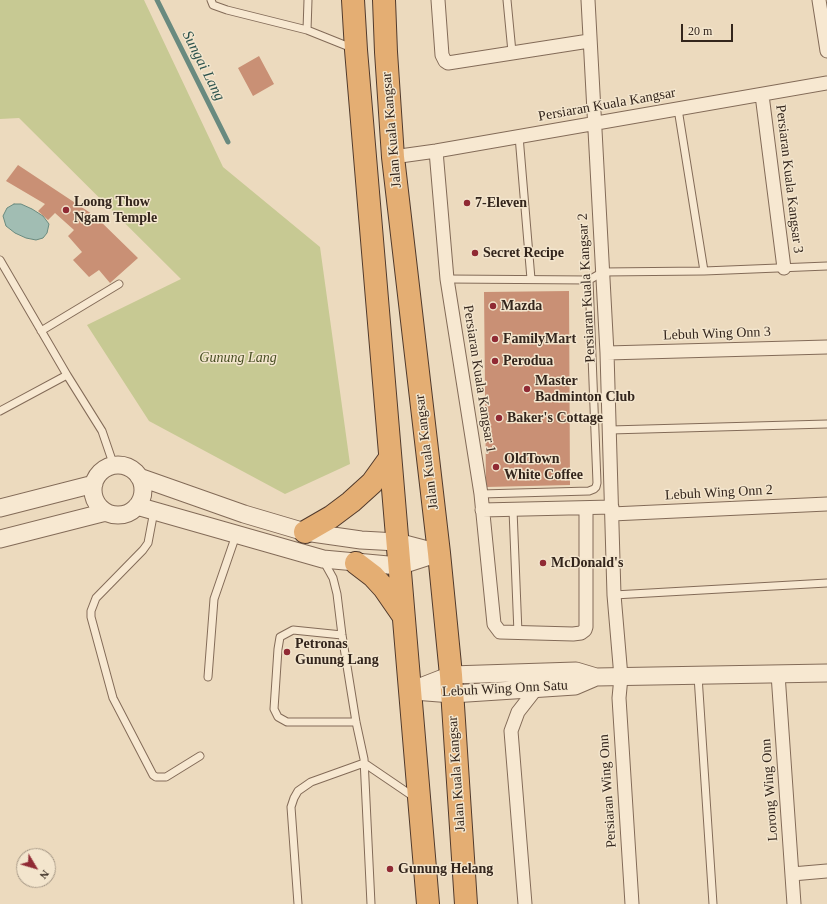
<!DOCTYPE html>
<html>
<head>
<meta charset="utf-8">
<style>
	body { margin:0 }
	#map { position:relative; width:827px; height:904px; overflow:hidden; background:#ecdabe; font-family:Georgia,serif }
	canvas { display:block }
	.north { position:absolute; left:16px; top:848px; width:40px; height:40px; box-sizing:border-box; background:#f3e5cd; border:1px solid #a69886; border-radius:50%; rotate:128deg; font-size:11px; font-weight:700; line-height:16px; text-align:center; color:#33251c }
	.north::after { content:''; display:block; margin:auto; width:14px; height:18px; background:#902a34; clip-path:polygon(50% 0,100% 100%,50% 72%,0 100%) }
	.scale { position:absolute; left:681px; top:24px; width:52px; height:18px; box-sizing:border-box; border:2px solid #33251c; border-top:0; padding-left:5px; font-size:12px; line-height:14px; white-space:nowrap; color:#33251c; -webkit-text-stroke:3px #f3e5cd; paint-order:stroke }
</style>
</head>
<body>
<div id="map">
<canvas width="827" height="904"></canvas>
<div class="north">N</div>
<div class="scale">20 m</div>
</div>
<script>
const ctx = document.querySelector('canvas').getContext('2d');
ctx.lineJoin = 'round';
function paint(path, color) {
  ctx.fillStyle = color;
  ctx.fill(path, 'evenodd');
}
function shape(rows) {
  const path = new Path2D();
  for (const r of rows) {
    if (r.length === 3) {
      path.moveTo(r[0] + r[2], r[1]);
      path.arc(r[0], r[1], r[2], 0, 2 * Math.PI);
      continue;
    }
    path.moveTo(r[0], r[1]);
    for (let i = 2; i < r.length; i += 2) path.lineTo(r[i], r[i + 1]);
  }
  return path;
}
function strokePath(path, color, width, dash) {
  ctx.strokeStyle = color;
  ctx.lineWidth = width;
  ctx.lineCap = dash ? 'butt' : 'round';
  ctx.setLineDash(dash || []);
  ctx.stroke(path);
}
function write(font, color, halo, rows, align = 'center') {
  ctx.font = font + ' Georgia,serif';
  ctx.lineWidth = 3;
  ctx.setLineDash([]);
  ctx.textBaseline = 'middle';
  ctx.strokeStyle = halo;
  ctx.fillStyle = color;
  for (const [text, x, y, turn = 0] of rows) {
    ctx.save();
    ctx.translate(x, y);
    ctx.rotate((+turn || 0) * Math.PI / 180);
    ctx.textAlign = isNaN(turn) ? turn : align;
    if (halo) ctx.strokeText(text, 0, 0);
    ctx.fillText(text, 0, 0);
    ctx.restore();
  }
}
const green = shape([
	[0,0,144,0,223,167,320,247,350,464,285,494,149,421,87,325,181,279,19,118,0,119]
]);
const water = shape([
	[14,204,21,204,32,209,43,216,49,224,47,233,43,238,36,240,26,238,15,233,6,226,3,216,7,208,14,204]
]);
const stream = shape([
	[157,0,228,142]
]);
const building = shape([
	[259,56,274,84,253,96,238,68],
	[18,165,95,216,138,258,110,283,99,270,89,277,73,260,82,252,68,236,74,230,55,213,48,220,38,211,45,204,6,181],
	[569,291,570,485,486,487,484,292]
]);
const service = shape([
	[211,0,213,5,227,10,307,30,352,48],
	[507,0,512,52],
	[307,30,308,0],
	[678,109,704,271],
	[519,136,531,279],
	[0,260,67,375,102,431,114,466],
	[447,279,589,280,597,483,596,487,594,489,589,491,481,494],
	[589,280,603,272,704,271,827,266],
	[41,331,119,284],
	[0,411,67,375],
	[610,430,827,424],
	[513,510,518,633],
	[154,511,148,543,143,550,96,598,91,611,91,617,113,698,153,775,156,777,166,777,200,756],
	[323,560,333,578,337,594,342,635,356,722,364,759,371,904],
	[614,595,827,583],
	[342,635,293,630,280,637,278,649,274,709,278,717,287,722,356,722],
	[698,676,713,904],
	[208,677,214,599,236,535],
	[364,763,414,797],
	[298,904,291,807,294,798,298,791,311,782,364,763]
]);
const minor = shape([
	[438,0,442,55,445,61,448,63,589,41],
	[588,0,607,353,614,595,621,677,619,698,632,904],
	[819,0,827,51],
	[762,95,784,268],
	[436,151,447,279,481,494,494,624,500,632,573,634,581,633,585,630,586,627,586,508],
	[393,157,436,151,827,83],
	[607,353,827,347],
	[482,510,612,507],
	[612,514,827,504],
	[778,674,794,904],
	[792,874,827,871],
	[525,904,511,731,518,712,536,689]
]);
const tertiary = shape([
	[118,490,25],
	[139,477,244,514,305,532,361,540,397,542,439,553],
	[137,506,323,559,399,566,439,553],
	[0,508,94,484],
	[0,539,106,512],
	[410,691,451,675,576,671,596,677,827,673],
	[414,691,452,694,575,686,596,677]
]);
const trunk = shape([
	[353,0,356,50,428,904],
	[384,0,386,52,393,157,439,553,451,675,466,904],
	[305,532,331,517,351,502,372,483,390,458],
	[356,563,373,576,384,588,402,614]
]);
const markers = [
	[467,203,4,"#902a34"],
	[66,210,4,"#902a34"],
	[475,253,4,"#902a34"],
	[493,306,4,"#902a34"],
	[495,339,4,"#902a34"],
	[495,361,4,"#902a34"],
	[527,389,4,"#902a34"],
	[499,418,4,"#902a34"],
	[496,467,4,"#902a34"],
	[543,563,4,"#902a34"],
	[287,652,4,"#902a34"],
	[390,869,4,"#902a34"]
];
const streetNames = [
	["Persiaran Kuala Kangsar",607,105,-10],
	["Jalan Kuala Kangsar",392,130,-95],
	["Persiaran Kuala Kangsar 3",789,179,83],
	["Persiaran Kuala Kangsar 2",587,288,-93],
	["Lebuh Wing Onn 3",717,334,-2],
	["Persiaran Kuala Kangsar 1",479,379,81],
	["Jalan Kuala Kangsar",427,452,-97],
	["Lebuh Wing Onn 2",719,493,-3],
	["Lebuh Wing Onn Satu",505,689,-3],
	["Jalan Kuala Kangsar",457,774,-94],
	["Lorong Wing Onn",770,790,-94],
	["Persiaran Wing Onn",608,791,-94]
];
const poiNames = [
	["Loong Thow",74,202],
	["Ngam Temple",74,218],
	["7-Eleven",475,203],
	["Secret Recipe",483,253],
	["Mazda",501,306],
	["FamilyMart",503,339],
	["Perodua",503,361],
	["Master",535,381],
	["Badminton Club",535,397],
	["Baker's Cottage",507,418],
	["OldTown",504,459],
	["White Coffee",504,475],
	["McDonald's",551,563],
	["Petronas",295,644],
	["Gunung Lang",295,660],
	["Gunung Helang",398,869]
];
const parkNames = [
	["Gunung Lang",238,358]
];
const waterNames = [
	["Sungai Lang",203,66,63]
];
paint(green, '#c7c993');
paint(water, '#a1bdb3');
strokePath(water, '#698a7f', 1);
strokePath(stream, '#698a7f', 5);
paint(building, '#c99075');
strokePath(service, '#836b58', 9);
strokePath(minor, '#836b58', 15);
strokePath(tertiary, '#836b58', 19);
strokePath(trunk, '#513a2c', 24);
strokePath(service, '#f7e8d1', 7);
strokePath(minor, '#f7e8d1', 13);
strokePath(tertiary, '#f7e8d1', 17);
strokePath(trunk, '#e4ae73', 22);
for (const [x, y, r, color] of markers) {
  const dot = new Path2D();
  dot.arc(x, y, r, 0, 2 * Math.PI);
  ctx.fillStyle = color;
  ctx.fill(dot);
  strokePath(dot, '#f3e5cd', 1.5);
}
write('14px', '#33251c', '#f3e5cd', streetNames);
write('bold 14px', '#33251c', '#f3e5cd', poiNames, 'left');
write('italic 14px', '#484f23', '#f3e5cd', parkNames);
write('italic 15px', '#2b524c', '#f3e5cd', waterNames);
</script>
</body>
</html>
